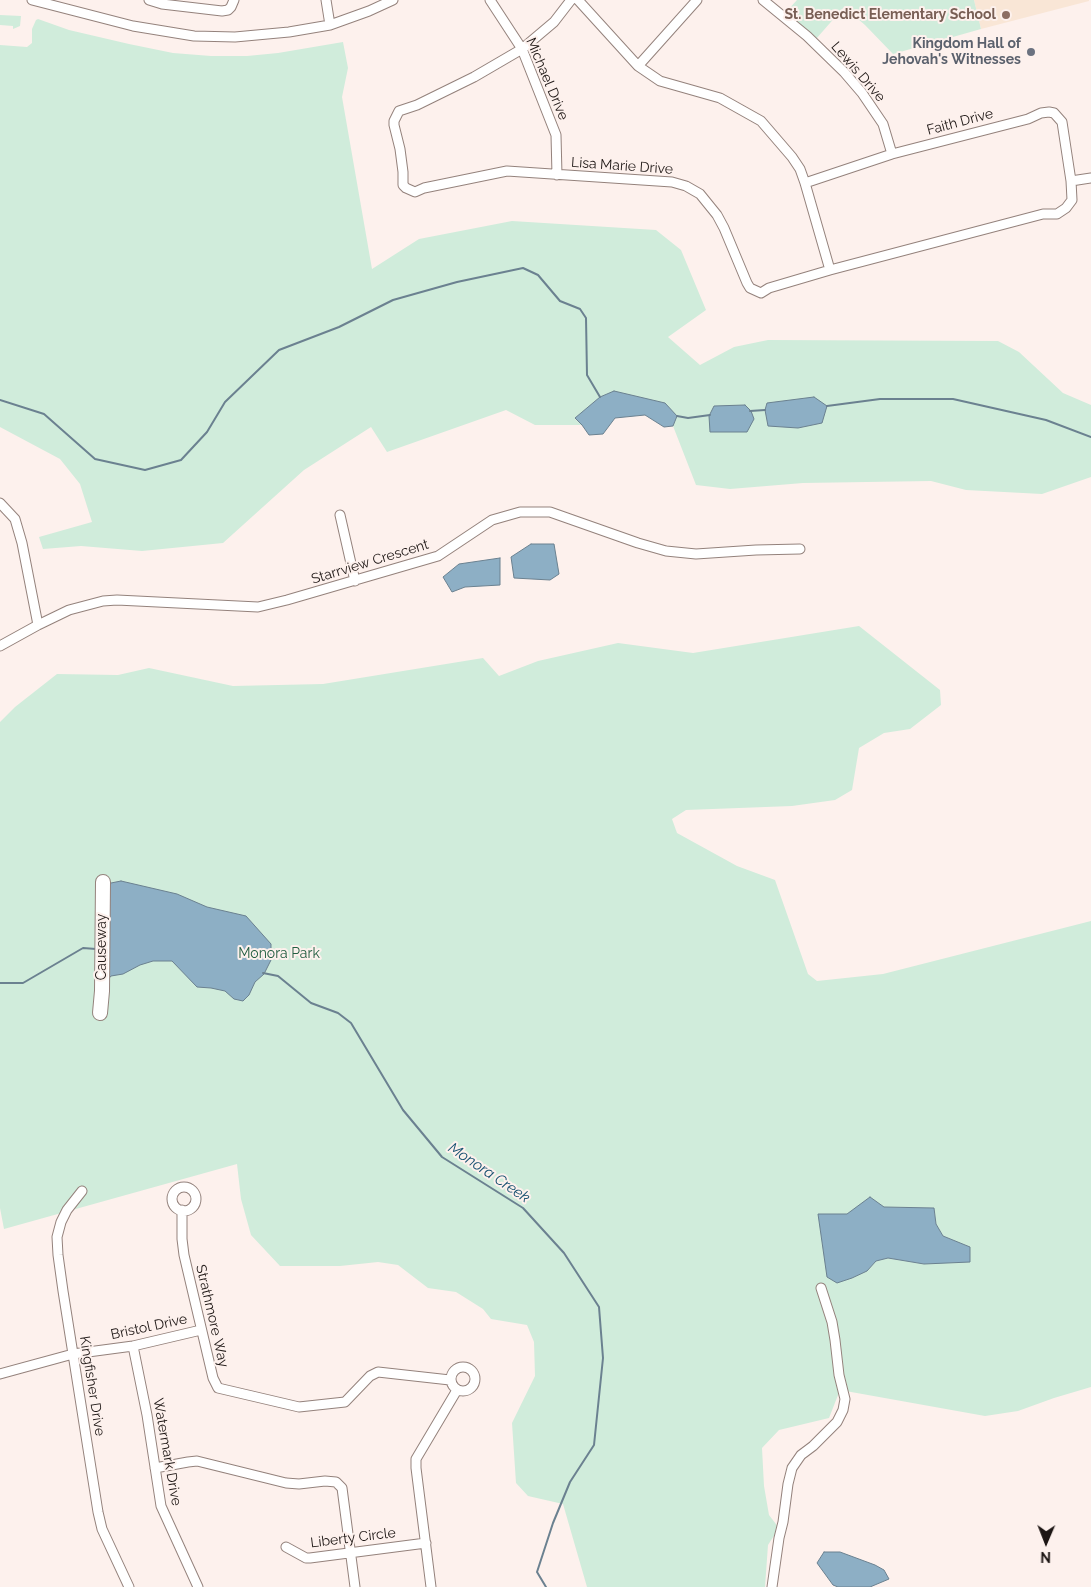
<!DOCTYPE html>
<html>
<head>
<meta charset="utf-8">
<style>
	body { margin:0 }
	#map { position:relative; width:1091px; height:1587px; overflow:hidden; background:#fdf1ed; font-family:Raleway,sans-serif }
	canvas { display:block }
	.north { position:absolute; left:1021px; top:1517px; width:50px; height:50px; -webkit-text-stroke:4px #fdf1ed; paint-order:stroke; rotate:181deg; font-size:14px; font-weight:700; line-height:20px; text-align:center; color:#1d1614 }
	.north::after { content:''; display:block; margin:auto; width:18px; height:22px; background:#1d1614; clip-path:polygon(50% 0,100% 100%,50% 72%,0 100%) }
</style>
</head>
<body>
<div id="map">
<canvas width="1091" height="1587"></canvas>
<div class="north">N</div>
</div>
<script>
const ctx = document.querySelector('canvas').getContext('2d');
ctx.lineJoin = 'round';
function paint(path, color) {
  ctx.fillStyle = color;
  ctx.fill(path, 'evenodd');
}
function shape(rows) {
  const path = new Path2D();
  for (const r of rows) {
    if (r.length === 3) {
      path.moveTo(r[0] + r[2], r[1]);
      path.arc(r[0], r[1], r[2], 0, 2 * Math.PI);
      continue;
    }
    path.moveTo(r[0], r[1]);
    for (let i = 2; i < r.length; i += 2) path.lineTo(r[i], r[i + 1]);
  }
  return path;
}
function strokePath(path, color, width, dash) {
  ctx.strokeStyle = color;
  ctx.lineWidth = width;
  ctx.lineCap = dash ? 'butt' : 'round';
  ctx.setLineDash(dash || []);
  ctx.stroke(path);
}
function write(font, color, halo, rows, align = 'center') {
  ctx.font = font + ' Raleway,sans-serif';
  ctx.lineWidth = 4;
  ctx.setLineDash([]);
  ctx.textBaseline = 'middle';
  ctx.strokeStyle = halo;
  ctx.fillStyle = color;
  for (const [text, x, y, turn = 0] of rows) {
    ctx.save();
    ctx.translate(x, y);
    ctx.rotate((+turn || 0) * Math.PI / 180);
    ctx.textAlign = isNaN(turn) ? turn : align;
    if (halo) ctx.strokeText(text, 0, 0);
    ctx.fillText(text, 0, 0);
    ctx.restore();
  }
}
const education = shape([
	[974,0,1089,0,1089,1,981,29]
]);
const green = shape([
	[797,0,974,0,981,29,893,54,865,25,844,7,816,39,785,13],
	[0,15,21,16,20,26,13,29,13,26,0,25],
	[38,19,69,30,129,44,173,53,211,56,247,56,278,53,343,42,348,68,342,97,372,269,419,239,512,221,656,230,681,250,706,310,668,337,700,365,734,347,768,340,998,341,1019,352,1063,393,1091,405,1091,477,1042,494,966,490,931,481,803,483,730,489,696,485,673,426,676,416,665,403,610,393,600,397,575,419,582,425,535,425,506,410,387,452,371,427,304,470,223,543,142,551,81,546,43,549,39,537,92,522,80,484,60,459,0,427,0,45,27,47,32,43,32,29,36,20],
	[859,626,940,690,941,705,910,729,884,733,859,748,852,790,835,800,792,806,686,810,672,819,677,833,737,866,775,880,808,974,817,981,883,974,1091,921,1091,1387,1054,1398,1018,1411,985,1416,840,1390,829,1418,779,1430,762,1448,764,1486,769,1515,779,1528,768,1545,765,1587,587,1587,563,1504,528,1496,516,1483,512,1423,535,1376,534,1342,527,1325,491,1319,483,1309,456,1292,428,1288,398,1265,378,1262,340,1266,280,1266,251,1235,241,1199,237,1164,4,1229,0,1208,0,722,15,707,57,674,118,675,149,668,233,686,323,684,483,658,499,676,538,661,618,643,693,653],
	[884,1207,934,1208,936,1224,943,1236,969,1247,924,1264,888,1258,876,1261,867,1271,818,1214,847,1214]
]);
const water = shape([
	[614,391,665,403,677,416,673,426,664,427,645,415,615,418,603,434,589,435,582,425,575,418,600,397,614,391],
	[814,397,827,406,822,423,798,428,768,426,765,410,767,403,814,397],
	[745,405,751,411,754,419,747,432,710,432,709,416,714,406,745,405],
	[531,544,554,544,559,574,550,580,514,578,511,557,531,544],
	[500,558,500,585,465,587,452,592,443,577,459,564,500,558],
	[121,881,177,894,207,907,246,916,271,944,271,960,264,974,255,982,249,995,243,1001,234,999,225,991,211,988,197,987,172,961,153,961,140,965,123,974,111,976,106,982,106,884,121,881],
	[870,1197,884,1207,934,1208,936,1224,943,1236,970,1247,970,1262,924,1264,888,1258,876,1261,867,1271,852,1278,837,1283,827,1277,818,1214,847,1214,870,1197],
	[824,1552,840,1552,875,1565,884,1570,889,1579,870,1587,838,1587,833,1585,817,1563,824,1552]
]);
const stream = shape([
	[0,400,44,414,95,459,145,470,181,460,207,432,225,402,279,350,339,327,393,300,457,282,523,268,538,275,560,301,580,309,586,318,587,375,600,397],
	[827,406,880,399,953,399,1046,420,1091,437],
	[750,411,765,410],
	[677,416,688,418,710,415],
	[263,973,278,976,311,1003,338,1013,351,1023,403,1110,442,1157,523,1208,564,1253,599,1307,603,1358,594,1445,570,1482,553,1523,537,1572,546,1587],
	[0,983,23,983,83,948,96,949]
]);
const minor = shape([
	[32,0,133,26,194,36,235,37,289,32,330,25,369,11,393,0],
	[149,0,162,4,222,11,228,10,231,7,234,0],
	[326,0,330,25],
	[490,0,522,49,556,135,557,175],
	[571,0,554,22,522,49,474,77,417,105,399,111,394,121,394,125,400,149,403,172,403,185,406,188,415,192,424,188,507,171,672,182,686,186,700,194,717,215,724,228,747,283,750,288,761,293,769,288,830,270,1043,214,1057,214,1066,208,1072,200,1071,181,1062,122,1054,113,1049,112,1041,113,1028,119,892,154,805,183],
	[578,0,638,66,660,81,720,98,761,121,792,157,800,169,805,183,830,270],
	[763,0,807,36,844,72,862,93,883,124,892,154],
	[638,66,697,0],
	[1071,181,1091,178],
	[0,503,15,519,22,543,38,625],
	[340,515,355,581],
	[0,646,38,625,69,610,103,601,117,600,258,607,287,600,438,556,492,520,520,512,550,512,638,543,666,551,696,554,756,550,800,549],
	[184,1199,12],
	[82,1191,67,1210,61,1222,57,1237,58,1255,63,1291,98,1512,102,1529,129,1587],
	[182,1210,182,1239,184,1255,213,1378,218,1388,299,1407,345,1402,370,1376,378,1372,450,1380],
	[133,1346,147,1415,161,1506,198,1587],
	[463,1379,12],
	[0,1374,73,1354,133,1346,201,1330],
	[155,1468,188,1462,197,1461,286,1483,299,1484,325,1481,336,1482,342,1488,355,1587],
	[286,1547,306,1558,310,1558,426,1543],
	[431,1587,416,1468,416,1459,457,1390],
	[772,1587,779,1538,783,1522,788,1484,792,1468,801,1455,813,1446,837,1422,843,1410,845,1399,839,1375,835,1340,832,1322,821,1288]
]);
const highway = shape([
	[100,1013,102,991,103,882]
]);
const markers = [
	[1006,15,5,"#8d6e63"],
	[1031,52,5,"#6b7280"]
];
const educationNames = [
	["St. Benedict Elementary School",996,15]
];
const worshipNames = [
	["Kingdom Hall of",1021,44],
	["Jehovah's Witnesses",1021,60]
];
const streetNames = [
	["Lewis Drive",858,72,49],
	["Michael Drive",547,79,67],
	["Faith Drive",960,122,-15],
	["Lisa Marie Drive",622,166,4],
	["Starrview Crescent",370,562,-17],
	["Causeway",102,947,-90],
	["Strathmore Way",212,1316,77],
	["Bristol Drive",149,1327,-12],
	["Kingfisher Drive",92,1386,81],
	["Watermark Drive",167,1452,80],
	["Liberty Circle",353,1538,-7]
];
const parkNames = [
	["Monora Park",279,954]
];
const waterNames = [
	["Monora Creek",489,1173,34]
];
paint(education, '#f9e6d6');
paint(green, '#d0ecdb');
paint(water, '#8dafc5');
strokePath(water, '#6b8190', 1);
strokePath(stream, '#6b8190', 2);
strokePath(minor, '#94827c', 11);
strokePath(highway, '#94827c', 16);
strokePath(minor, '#fff', 9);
strokePath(highway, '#fff', 14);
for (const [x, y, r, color] of markers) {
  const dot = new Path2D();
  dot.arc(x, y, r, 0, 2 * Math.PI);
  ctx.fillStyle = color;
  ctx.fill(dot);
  strokePath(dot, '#fdf1ed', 2);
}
write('bold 14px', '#785e54', '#fdf1ed', educationNames, 'right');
write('bold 14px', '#5b616d', '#fdf1ed', worshipNames, 'right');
write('14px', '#1d1614', '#fdf1ed', streetNames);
write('14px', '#225e41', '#fdf1ed', parkNames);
write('italic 15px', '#175171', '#fdf1ed', waterNames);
</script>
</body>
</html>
